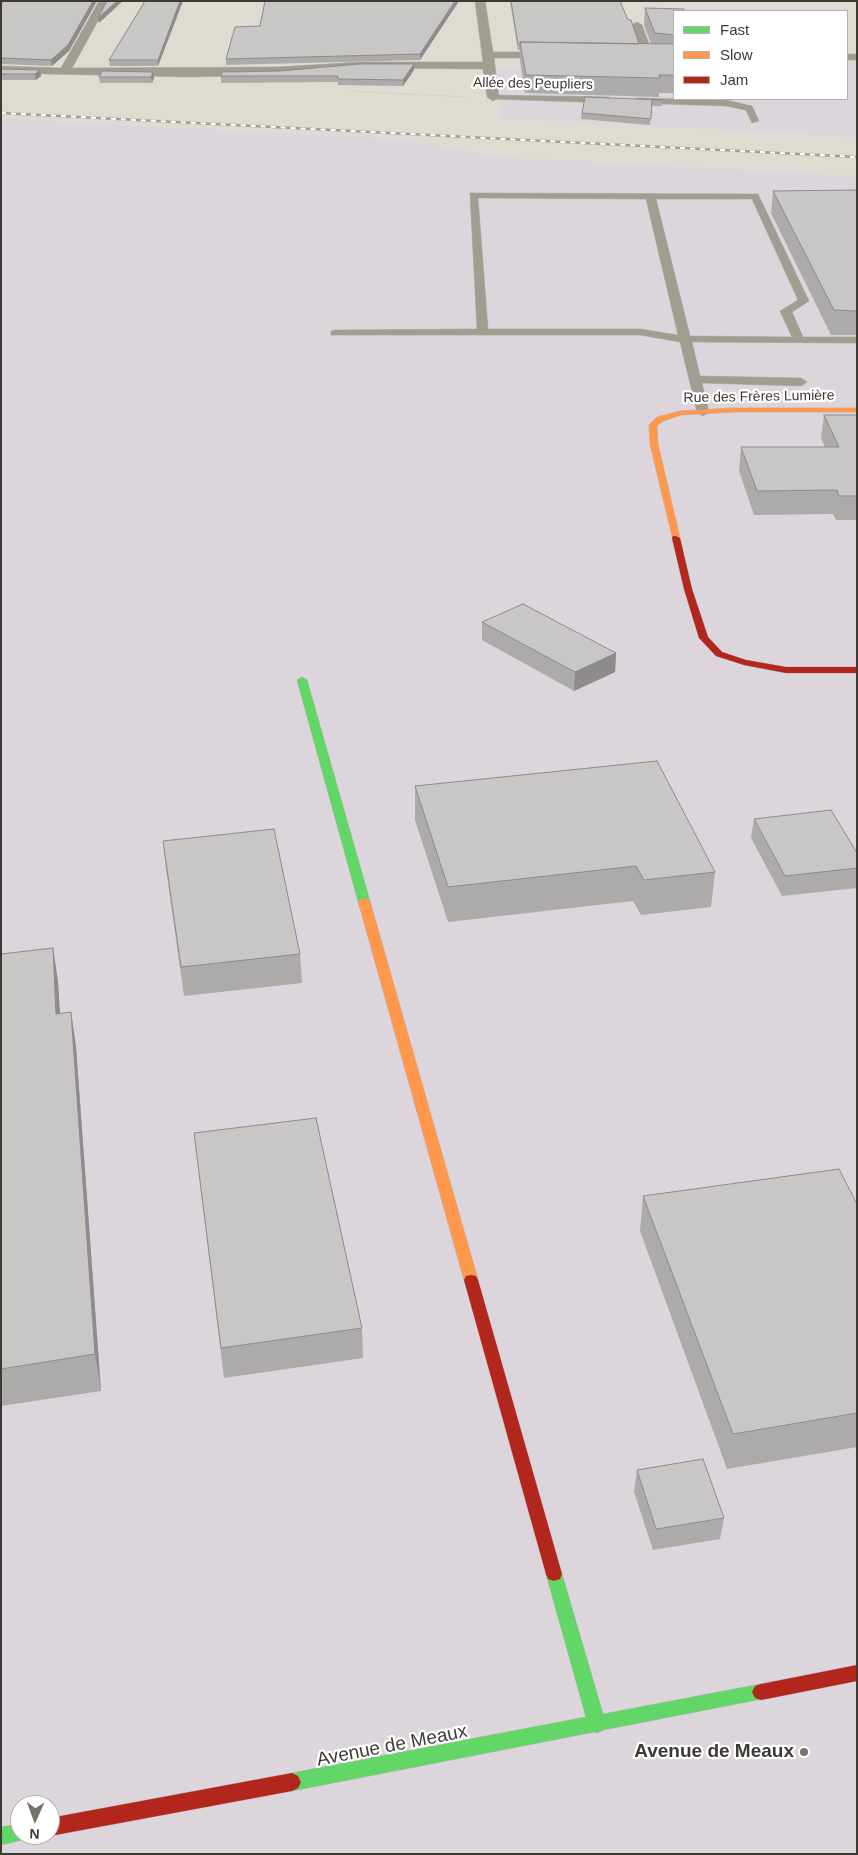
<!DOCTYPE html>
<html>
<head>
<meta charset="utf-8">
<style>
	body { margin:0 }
	#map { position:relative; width:858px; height:1855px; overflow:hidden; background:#dedcd2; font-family:Arial,sans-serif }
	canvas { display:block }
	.frame { position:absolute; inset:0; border:2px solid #3c3a33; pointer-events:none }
	.legend { position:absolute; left:673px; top:10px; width:175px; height:90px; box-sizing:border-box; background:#fff; border:1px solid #b1b0ad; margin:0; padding:6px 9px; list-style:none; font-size:15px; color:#3c3a33 }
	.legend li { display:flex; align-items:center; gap:10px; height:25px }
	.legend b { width:25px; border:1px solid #b1b0ad }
	.north { position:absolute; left:10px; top:1795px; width:50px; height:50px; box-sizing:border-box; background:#fff; border:1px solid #b1b0ad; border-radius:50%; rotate:182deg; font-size:14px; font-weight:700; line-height:20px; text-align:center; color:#3c3a33 }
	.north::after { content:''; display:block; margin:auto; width:18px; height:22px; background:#75736b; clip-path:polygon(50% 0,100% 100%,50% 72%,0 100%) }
</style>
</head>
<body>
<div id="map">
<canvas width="858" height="1855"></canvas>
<div class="frame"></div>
<ul class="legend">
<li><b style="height:6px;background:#63d668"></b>Fast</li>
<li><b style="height:6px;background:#ff974d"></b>Slow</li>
<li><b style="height:6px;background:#b3261e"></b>Jam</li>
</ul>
<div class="north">N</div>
</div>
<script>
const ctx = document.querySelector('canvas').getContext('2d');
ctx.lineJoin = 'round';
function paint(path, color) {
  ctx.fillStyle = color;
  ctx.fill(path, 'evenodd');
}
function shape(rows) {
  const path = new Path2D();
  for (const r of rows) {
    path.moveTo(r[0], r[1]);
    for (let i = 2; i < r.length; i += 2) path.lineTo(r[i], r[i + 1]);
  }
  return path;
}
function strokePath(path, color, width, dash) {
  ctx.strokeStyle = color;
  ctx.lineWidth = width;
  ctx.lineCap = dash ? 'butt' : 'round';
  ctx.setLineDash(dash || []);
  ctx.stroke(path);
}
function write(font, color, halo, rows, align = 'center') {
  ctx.font = font + ' Arial,sans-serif';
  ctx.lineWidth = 4.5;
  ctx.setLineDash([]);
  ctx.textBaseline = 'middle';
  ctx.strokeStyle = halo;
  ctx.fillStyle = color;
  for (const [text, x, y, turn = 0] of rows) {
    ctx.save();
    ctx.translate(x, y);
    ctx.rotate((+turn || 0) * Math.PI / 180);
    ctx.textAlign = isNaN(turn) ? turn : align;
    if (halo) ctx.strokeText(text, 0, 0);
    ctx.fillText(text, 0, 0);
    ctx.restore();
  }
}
const industrial = shape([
	[847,62,857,62,857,137,501,118,498,68,577,67,674,63,674,99,847,99],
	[1,119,397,139,502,157,857,176,857,1854,1,1854],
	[20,1805,50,1805,50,1835,20,1835]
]);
const path = shape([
	[348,91,466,97]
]);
const lane = shape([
	[490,95,609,97,613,100,609,103,493,99,489,97,490,95],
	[637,98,726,100,752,106,759,121,752,123,746,110,726,106,634,103,633,101,637,98],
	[470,193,758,194,809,301,792,312,803,337,857,337,857,343,692,342,700,376,801,378,807,382,801,386,702,383,709,412,703,416,697,412,680,342,640,335,331,335,331,331,335,330,477,329,470,193],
	[478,198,646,199,678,335,640,329,488,329,478,198],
	[656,199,752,199,798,300,780,311,792,337,690,336,656,199]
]);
const street = shape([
	[99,1,109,1,72,68,279,67,360,62,483,62,475,1,485,1,493,52,558,52,564,55,558,58,494,58,499,97,493,101,487,97,483,69,360,68,279,75,190,77,1,73,1,66,61,68,99,1],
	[637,22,642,25,654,57,652,59,648,60,642,57,632,25,637,22],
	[847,54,857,54,857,60,847,60,847,54]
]);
const fast = shape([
	[302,677,307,680,370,901,368,903,360,903,358,901,297,680,302,677],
	[554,1567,560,1569,562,1574,603,1714,761,1684,767,1686,770,1692,767,1698,603,1730,597,1733,594,1732,292,1791,286,1788,283,1782,286,1776,292,1773,586,1717,546,1574,548,1569,554,1567],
	[20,1824,20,1835,28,1835,26,1839,1,1845,1,1827,20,1824]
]);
const slow = shape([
	[733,408,857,408,857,412,733,412,681,415,663,421,657,426,658,444,680,538,676,540,673,540,650,444,649,425,657,417,680,411,733,408],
	[364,898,370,901,478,1280,476,1284,471,1285,466,1284,464,1280,358,901,364,898]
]);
const jam = shape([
	[673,536,676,536,680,538,692,589,708,637,722,652,746,660,786,667,857,667,857,673,786,673,744,665,716,656,699,638,684,589,672,538,673,536],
	[471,1275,476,1276,478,1280,562,1574,560,1579,554,1581,548,1579,546,1574,464,1280,466,1276,471,1275],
	[857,1665,857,1681,761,1700,755,1698,752,1692,755,1686,761,1684,857,1665],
	[292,1773,298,1776,301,1782,298,1788,292,1791,50,1836,48,1835,50,1835,50,1818,292,1773]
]);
const rail = shape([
	[1,113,857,157]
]);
const wall = shape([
	[1,1,97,1,69,51,52,66,1,64],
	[145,1,183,1,158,66,110,66,109,60],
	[265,1,459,1,420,60,226,65,226,59,260,26],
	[510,1,620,1,639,44,651,44,644,25,645,8,674,11,674,93,659,93,659,97,525,93,520,60,520,50,518,50],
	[1,69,40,70,41,76,36,80,1,80],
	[414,70,403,86,338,85,338,82,221,83,221,76],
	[153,72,154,78,152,83,100,83,99,77],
	[585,97,662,100,662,106,651,106,650,125,581,119,582,113],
	[857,190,857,335,831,335,771,213,773,191],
	[824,415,857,415,857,520,836,520,833,514,754,515,739,471,741,447,825,447,821,438],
	[482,622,616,653,615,672,574,691,482,640],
	[415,786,715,872,711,907,641,915,633,901,448,922,415,820],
	[754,819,857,853,857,888,782,896,751,838],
	[163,841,300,954,302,983,184,996,166,869],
	[53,948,58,982,60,1014,71,1012,76,1047,101,1391,1,1406,1,954],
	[194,1133,362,1328,363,1358,224,1378],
	[643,1196,857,1204,857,1447,727,1469,640,1231],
	[637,1470,724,1518,720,1539,653,1550,634,1492]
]);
const shadedWall = shape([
	[93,1,97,1,69,51,52,66,51,60],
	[117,1,123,1,99,23,98,18],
	[180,1,183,1,158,66,158,60],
	[455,1,459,1,420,60,420,54],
	[414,64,414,70,403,86,403,80],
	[40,70,41,76,36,80,35,74],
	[153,72,154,78,152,83,151,77],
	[616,653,615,672,574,691,575,672],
	[53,948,58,982,62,1049,56,1014],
	[71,1012,76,1047,101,1391,95,1354]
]);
const building = shape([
	[1,1,93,1,68,45,51,60,1,58,1,1],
	[107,1,117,1,98,18,107,1],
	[145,1,180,1,158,60,109,60,145,1],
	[265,1,455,1,420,54,226,59,235,27,260,26,265,1],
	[511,1,620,1,628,20,631,20,639,44,520,42,521,44,518,44,511,1],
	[645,8,684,9,685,11,674,11,674,35,655,33,645,8],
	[520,42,674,44,674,75,659,75,660,78,526,75,520,42],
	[360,64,414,64,403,80,338,79,338,76,221,76,222,72,279,71,360,64],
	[1,69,40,70,35,74,1,74,1,69],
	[102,71,153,72,151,77,99,77,102,71],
	[585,97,662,100,652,100,651,119,582,113,585,97],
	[857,190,857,311,834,310,773,191,857,190],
	[824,415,857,415,857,496,839,496,837,490,757,491,741,447,839,447,824,415],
	[523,604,616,653,575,672,482,622,523,604],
	[657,761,715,872,644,880,636,866,448,887,415,786,657,761],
	[831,810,857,853,857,868,785,876,754,819,831,810],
	[274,829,300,954,181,967,163,841,274,829],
	[53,948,56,1014,71,1012,95,1354,1,1369,1,954,53,948],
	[316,1118,362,1328,221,1348,194,1133,316,1118],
	[839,1169,857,1204,857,1413,733,1434,643,1196,839,1169],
	[703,1459,724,1518,656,1529,637,1470,703,1459]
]);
const markers = [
	[804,1752,5,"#75736b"]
];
const farStreetnames = [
	["Allée des Peupliers",533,84,1],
	["Rue des Frères Lumière",759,397,-1]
];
const nearStreetnames = [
	["Avenue de Meaux",392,1746,-11]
];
const nearPoinames = [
	["Avenue de Meaux",794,1752]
];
paint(industrial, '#ddd5dc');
strokePath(lane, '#bab8b0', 1);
strokePath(street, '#bab8b0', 1);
strokePath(fast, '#bab8b0', 1);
strokePath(slow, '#bab8b0', 1);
strokePath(jam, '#bab8b0', 1);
strokePath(path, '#a8a59b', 1, [0.5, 2]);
paint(lane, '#a29d91');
paint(street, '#a29d91');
paint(fast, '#63d668');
paint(slow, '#ff974d');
paint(jam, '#b3261e');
strokePath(rail, '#a2a096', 2.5);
strokePath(rail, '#fff', 2, [5]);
paint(wall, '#adabaa');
paint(shadedWall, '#8d8b8b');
paint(building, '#c9c7c6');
strokePath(building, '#8d8b8b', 1);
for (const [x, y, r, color] of markers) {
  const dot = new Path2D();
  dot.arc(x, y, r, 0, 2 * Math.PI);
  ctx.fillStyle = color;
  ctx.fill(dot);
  strokePath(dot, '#fff', 2);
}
write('14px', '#3c3a33', '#fff', farStreetnames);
write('19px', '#3c3a33', '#fff', nearStreetnames);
write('bold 19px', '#3c3a33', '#fff', nearPoinames, 'right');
</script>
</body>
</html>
